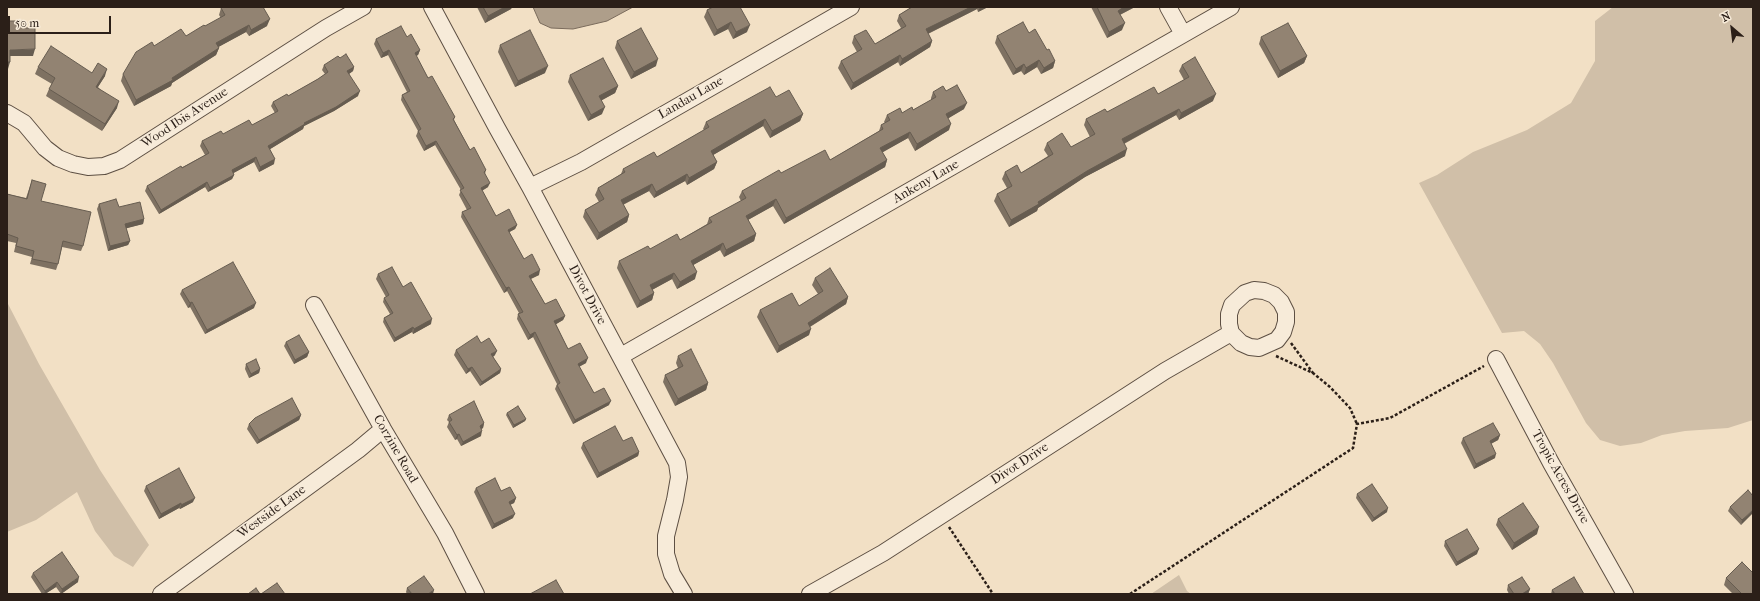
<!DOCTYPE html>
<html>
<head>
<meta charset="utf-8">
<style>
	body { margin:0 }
	#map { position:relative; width:1760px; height:601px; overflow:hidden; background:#f2e0c5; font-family:"IM FELL French Canon",serif }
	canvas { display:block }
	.frame { position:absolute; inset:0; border:8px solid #2b1f18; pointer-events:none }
	.north { position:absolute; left:1712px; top:8px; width:40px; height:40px; -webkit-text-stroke:3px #f7ebd9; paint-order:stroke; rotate:332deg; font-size:11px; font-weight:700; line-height:16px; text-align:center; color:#2b1f18 }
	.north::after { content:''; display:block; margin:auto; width:14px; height:18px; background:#2b1f18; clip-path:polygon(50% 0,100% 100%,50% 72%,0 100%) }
	.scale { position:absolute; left:8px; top:16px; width:103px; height:18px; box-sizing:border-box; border:2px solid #2b1f18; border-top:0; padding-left:5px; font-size:12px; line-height:14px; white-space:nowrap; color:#2b1f18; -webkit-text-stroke:3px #f7ebd9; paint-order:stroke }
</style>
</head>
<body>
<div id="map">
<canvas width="1760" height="601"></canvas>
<div class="frame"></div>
<div class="north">N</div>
<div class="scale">50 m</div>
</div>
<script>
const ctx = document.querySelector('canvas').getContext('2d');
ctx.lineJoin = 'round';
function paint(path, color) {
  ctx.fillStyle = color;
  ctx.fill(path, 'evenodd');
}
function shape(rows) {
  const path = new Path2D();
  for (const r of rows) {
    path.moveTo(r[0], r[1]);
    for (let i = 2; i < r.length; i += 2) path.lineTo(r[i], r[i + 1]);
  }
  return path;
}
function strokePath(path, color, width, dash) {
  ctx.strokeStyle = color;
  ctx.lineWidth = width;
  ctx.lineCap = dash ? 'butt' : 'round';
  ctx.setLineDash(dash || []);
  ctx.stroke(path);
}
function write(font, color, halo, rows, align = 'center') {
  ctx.font = font + ' "IM FELL French Canon",serif';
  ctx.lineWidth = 3;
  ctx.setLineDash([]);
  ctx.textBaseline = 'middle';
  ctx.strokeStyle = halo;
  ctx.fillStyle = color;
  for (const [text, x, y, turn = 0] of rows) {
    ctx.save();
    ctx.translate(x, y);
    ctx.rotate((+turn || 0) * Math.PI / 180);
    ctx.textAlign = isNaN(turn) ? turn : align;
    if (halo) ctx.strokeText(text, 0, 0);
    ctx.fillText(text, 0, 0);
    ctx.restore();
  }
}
const green = shape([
	[1613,7,1753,7,1753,420,1728,428,1685,431,1662,435,1641,443,1620,446,1600,440,1586,423,1553,363,1540,344,1524,331,1502,333,1419,183,1437,175,1473,152,1527,130,1571,103,1595,61,1595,21],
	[7,302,39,364,100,470,149,545,133,567,114,556,95,531,77,492,36,520,7,532],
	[1179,575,1187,591,1191,594,1151,594]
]);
const water = shape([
	[533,7,633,7,607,21,573,29,551,28,540,23,533,7]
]);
const path = shape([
	[1291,343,1313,373],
	[1276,356,1313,373,1330,387,1350,408,1357,424],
	[949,527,993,594],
	[1130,594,1353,448,1357,424,1390,418,1484,366]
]);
const minor = shape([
	[432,7,497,128,530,187,677,463,679,477,675,500,666,536,666,554,672,574,684,594],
	[1168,7,1183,34],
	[7,113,24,123,45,148,58,158,73,164,88,167,104,166,120,160,326,28,363,7],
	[530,187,581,162,851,7],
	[1254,290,1264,291,1274,295,1281,302,1286,312,1286,322,1283,332,1277,340,1259,348,1250,347,1241,343,1231,333,1229,324,1229,314,1232,305,1245,293,1254,290],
	[314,305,383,429,445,533,476,594],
	[621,356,1231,7],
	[1496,359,1551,463,1625,594],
	[161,594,358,450,383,429],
	[810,594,883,553,1165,371,1231,333]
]);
const wall = shape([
	[477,7,512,7,511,9,485,23],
	[713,7,747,32,733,39,728,29,714,36,704,17,707,10],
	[912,7,988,7,978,12,977,9,928,34,932,41,930,47,900,66,898,62,851,90,838,68,841,61,857,52,852,43,854,36,875,44,901,28,897,21,899,15],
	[1091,7,1133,7,1133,8,1120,15,1122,30,1107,38],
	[221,8,267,26,249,36,246,32,218,47,219,48,216,55,172,83,171,86,134,106,121,81,123,74,154,46,186,36,221,18,219,15],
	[1029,33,1047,50,1055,61,1053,68,1041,74,1037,67,1024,75,1021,71,1013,75,995,43,997,36],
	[407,37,420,50,418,55,416,56,428,78,455,117,454,120,470,150,486,170,485,174,488,187,482,191,496,216,517,225,515,229,509,232,524,259,539,275,531,279,545,304,565,316,563,320,556,324,568,349,586,363,579,367,594,393,609,405,573,424,555,389,557,384,533,337,528,340,517,319,518,314,519,313,507,291,504,293,461,217,462,212,467,210,459,195,461,190,435,145,424,151,416,136,418,131,401,100,402,95,407,92,388,55,381,58,374,44,376,39],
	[1261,37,1307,56,1304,63,1278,78,1259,44],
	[617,41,656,66,631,79,615,48],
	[500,45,545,73,515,87,498,52],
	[340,58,354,67,353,71,349,74,358,96,334,111,304,126,303,129,270,149,274,164,259,172,254,162,233,173,234,175,232,179,208,192,205,187,159,214,145,191,147,186,205,155,200,146,202,141,252,125,275,113,271,106,273,102,288,96,318,79,325,74,322,70,324,65],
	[1182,65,1213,101,1179,120,1176,115,1124,144,1125,156,1085,177,1038,208,1037,211,1009,227,994,201,997,194,1007,188,1002,179,1005,172,1021,173,1048,156,1044,150,1047,143,1071,147,1090,137,1084,125,1086,119,1158,94,1184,80,1179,71],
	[38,67,92,73,105,76,98,87,117,108,102,131,46,96,49,89,52,84,35,74],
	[570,75,618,86,615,93,601,100,602,114,588,121,568,82],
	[946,91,964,109,948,118,949,130,915,151,908,138,882,152,887,160,885,167,784,224,773,206,748,220,756,234,754,241,724,257,720,250,693,265,695,279,677,289,672,279,652,290,654,293,652,300,637,308,617,268,619,261,650,249,680,240,707,224,709,218,741,201,739,197,742,191,781,173,830,160,879,131,881,125,885,123,884,122,887,115,902,113,913,110,931,100,931,98,933,92],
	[776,97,803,114,800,121,770,138,763,126,713,155,717,162,714,169,687,185,685,181,654,198,649,191,623,205,629,215,627,222,597,240,583,217,585,210,599,202,595,195,598,188,621,174,623,169,657,157,704,130,703,129,706,122],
	[32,180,41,201,83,246,81,251,62,247,58,264,56,270,30,264,32,257,14,252,16,243,7,241,7,194,26,198],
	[99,204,119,207,144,219,143,224,126,228,130,241,128,245,108,251,97,209],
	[378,274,403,287,431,324,413,334,412,332,394,342,383,322,384,318,390,314,383,302,384,298,386,297,376,279],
	[815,278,848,297,846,304,810,327,809,335,777,353,757,317,760,310,799,306,818,294,812,285],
	[182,290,254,308,205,334,190,307,188,308,180,294],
	[286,342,309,352,307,357,294,364,284,346],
	[481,343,495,355,493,357,501,369,500,373,480,386,470,371,466,374,454,355,456,350],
	[678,356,708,383,706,390,675,406,663,382,665,375,678,368,676,363],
	[246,364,260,369,259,373,249,378,245,369],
	[507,413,526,419,525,421,513,428,506,415],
	[301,415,299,420,257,444,247,429,249,424],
	[449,415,484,423,483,428,481,429,481,436,461,446,457,439,455,440,447,427,449,422,447,420],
	[1500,435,1498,440,1491,444,1495,458,1474,469,1461,443,1463,438],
	[623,441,639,452,638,456,597,478,581,448,583,443],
	[146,486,193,502,180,509,179,508,159,519,144,491],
	[476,488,501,491,516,498,514,503,510,505,513,518,492,529,474,492],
	[1357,494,1387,512,1372,522,1356,498],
	[1753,496,1741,525,1728,511,1730,507],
	[1498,519,1537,534,1512,550,1496,525],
	[1445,541,1477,554,1456,566,1444,546],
	[33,573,78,582,61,594,56,587,45,594,42,594,31,577],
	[1726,578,1753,594,1733,594,1724,585],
	[1508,585,1530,589,1528,594,1509,594,1507,590],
	[407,588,433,594,407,594,406,592],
	[1552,590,1584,594,1551,594]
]);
const shadedWall = shape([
	[505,7,512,7,511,9,485,23,488,16],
	[971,7,978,7,977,9,923,36,926,29],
	[980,7,988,7,978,12],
	[1124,7,1133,7,1133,8,1115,17,1118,11],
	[270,19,267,26,249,36,251,30],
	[731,22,728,29,714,36,717,30],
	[1125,23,1122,30,1107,38,1109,32],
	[249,25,246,32,213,50,216,43],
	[750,25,747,32,733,39,736,32],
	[932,41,930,47,900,66,902,59],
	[219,48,216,55,172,83,171,86,134,106,136,100,172,78],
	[35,49,33,56,7,56,10,50],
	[389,50,388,55,381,58,383,53],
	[420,50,418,55,413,57,415,53],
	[900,55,898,62,851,90,853,83],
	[1307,56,1304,63,1278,78,1280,71],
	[658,59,656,66,631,79,634,72],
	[1039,60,1037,67,1024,75,1026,68],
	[1055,61,1053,68,1041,74,1044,68],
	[7,62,10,62,8,69,7,69],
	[1024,64,1021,71,1013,75,1016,69],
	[548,66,545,73,515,87,518,81],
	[354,67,353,71,346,76,347,71],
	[107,69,105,76,94,93,96,87],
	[618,86,615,93,597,103,599,96],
	[360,91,358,96,334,111,304,126,303,129,267,151,268,146,304,123],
	[1216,94,1213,101,1179,120,1181,113],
	[119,101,117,108,102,131,105,124],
	[967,103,964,109,944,121,946,114],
	[605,107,602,114,588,121,591,115],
	[1179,109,1176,115,1119,146,1122,139],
	[803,114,800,121,770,138,772,131],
	[765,119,763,126,708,158,711,151],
	[951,124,949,130,915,151,917,144],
	[910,132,908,138,878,155,880,148],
	[436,141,435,145,424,151,426,146],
	[1127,149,1125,156,1085,177,1038,208,1037,211,1009,227,1011,220,1038,202,1087,171],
	[256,157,254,162,230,175,232,170],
	[275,159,274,164,259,172,260,167],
	[887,160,885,167,784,224,786,218],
	[717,162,714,169,687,185,689,178],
	[687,174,685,181,654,198,656,192],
	[234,175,232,179,208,192,210,188],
	[207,182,205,187,159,214,161,210],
	[490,183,488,187,479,192,481,188],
	[652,184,649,191,618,207,621,200],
	[776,199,773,206,744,222,746,216],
	[629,215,627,222,597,240,599,233],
	[144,219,143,224,124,229,125,224],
	[517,225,515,229,506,234,508,230],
	[756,234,754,241,724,257,726,250],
	[130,241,128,245,108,251,110,246],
	[723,243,720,250,688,268,691,261],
	[540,270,539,275,528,280,529,276],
	[697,272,695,279,677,289,680,282],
	[674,273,672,279,648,292,650,285],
	[509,287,507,291,504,293,506,288],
	[654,293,652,300,637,308,640,301],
	[848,297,846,304,806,329,808,323],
	[192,302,190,307,188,308,190,303],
	[256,303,254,308,205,334,207,330],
	[565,316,563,320,553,326,554,321],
	[432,319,431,324,413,334,414,329],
	[413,327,412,332,394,342,395,338],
	[811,329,809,335,777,353,779,346],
	[535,332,533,337,528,340,530,335],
	[497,351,495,355,490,359,491,354],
	[309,352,307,357,294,364,295,360],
	[588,358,586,363,576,368,578,364],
	[472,367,470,371,466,374,468,369],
	[260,369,259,373,249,378,251,374],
	[501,369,500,373,480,386,482,382],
	[708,383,706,390,675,406,678,399],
	[611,401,609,405,573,424,575,420],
	[301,415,299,420,257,444,259,440],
	[526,419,525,421,513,428,514,425],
	[484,423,483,428,478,431,480,426],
	[482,431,481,436,461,446,463,442],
	[459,434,457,439,455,440,457,435],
	[1500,435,1498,440,1488,445,1490,441],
	[639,452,638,456,597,478,599,473],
	[1496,454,1495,458,1474,469,1476,464],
	[195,498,193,502,180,509,181,505],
	[516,498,514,503,507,506,509,502],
	[181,503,179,508,159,519,161,514],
	[1388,508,1387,512,1372,522,1374,518],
	[1753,510,1753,513,1741,525,1742,520],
	[515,514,513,518,492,529,494,524],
	[1539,527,1537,534,1512,550,1514,543],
	[1479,549,1477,554,1456,566,1457,562],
	[79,577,78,582,61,594,62,589],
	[57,582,56,587,45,594,44,594,45,591],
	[1530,589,1528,594,1522,594],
	[434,590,433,594,428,594]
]);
const building = shape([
	[223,7,263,7,270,19,251,30,249,25,216,43,219,48,172,78,173,80,136,100,123,74,136,52,152,42,154,46,181,29,186,36,204,25,205,26,225,15,221,8,223,7],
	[483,7,505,7,488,16,483,7],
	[713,7,740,7,750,25,736,32,731,22,717,30,707,10,713,7],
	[912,7,971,7,926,29,932,41,902,59,900,55,853,83,841,61,862,49,854,36,866,30,875,44,906,26,899,15,912,7],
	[1097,7,1124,7,1118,11,1125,23,1109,32,1097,7],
	[7,21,25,21,26,28,35,28,35,49,10,50,10,62,7,62,7,21],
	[1023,22,1029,33,1035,29,1047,50,1049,49,1055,61,1044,68,1039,60,1026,68,1024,64,1016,69,997,36,1023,22],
	[1288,23,1307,56,1280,71,1261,37,1288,23],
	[401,26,407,37,411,34,420,50,415,53,428,78,432,76,455,117,453,119,470,150,474,147,486,170,484,172,490,183,481,188,496,216,509,209,517,225,508,230,524,259,532,254,540,270,529,276,545,304,556,299,565,316,554,321,568,349,580,343,588,358,578,364,594,393,604,388,611,401,575,420,557,385,560,383,535,332,530,335,518,314,523,312,509,287,506,288,462,212,471,208,460,190,464,188,436,141,426,146,418,131,421,129,402,95,410,91,389,50,383,53,376,39,401,26],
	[641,28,658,59,634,72,617,41,641,28],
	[530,30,548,66,518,81,500,45,530,30],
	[51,46,92,73,98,63,107,69,96,87,119,101,105,124,49,89,55,78,38,67,51,46],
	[346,54,354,67,347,71,360,91,336,107,304,123,305,124,268,146,275,159,260,167,256,157,232,170,234,175,210,188,207,182,161,210,147,186,181,166,182,168,209,153,202,141,221,131,223,134,249,120,252,125,278,111,273,102,287,94,288,96,318,79,328,72,324,65,338,56,340,58,346,54],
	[1195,57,1216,94,1181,113,1179,109,1122,139,1127,149,1087,171,1038,202,1039,204,1011,220,997,194,1012,186,1005,172,1017,165,1021,173,1053,154,1047,143,1062,133,1071,147,1095,134,1086,119,1105,109,1107,112,1154,87,1158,94,1189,77,1182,65,1195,57],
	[603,58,618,86,599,96,605,107,591,115,570,75,603,58],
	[957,85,967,103,946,114,951,124,917,144,910,132,880,148,887,160,786,218,776,199,746,216,756,234,726,250,723,243,691,261,697,272,680,282,674,273,650,285,654,293,640,301,619,261,648,246,650,249,677,234,680,240,712,222,709,218,746,198,742,191,779,170,781,173,825,150,830,160,883,129,881,125,890,120,887,115,900,108,902,113,912,107,913,110,936,97,933,92,943,86,946,91,957,85],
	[770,87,776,97,789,90,803,114,772,131,765,119,711,151,717,162,689,178,687,174,656,192,652,184,621,200,629,215,599,233,585,210,604,199,598,188,625,172,623,169,654,152,657,157,709,127,706,122,770,87],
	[32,180,46,184,41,201,91,212,83,246,63,241,58,264,32,259,34,251,16,246,18,238,7,234,7,194,27,199,32,180],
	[116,199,119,207,140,202,144,219,125,224,130,241,110,246,99,204,116,199],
	[233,262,256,303,207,330,192,302,190,303,182,290,233,262],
	[392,267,403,287,411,282,432,319,414,329,413,327,395,338,384,318,393,313,384,298,389,295,378,274,392,267],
	[830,268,848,297,808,323,811,329,779,346,760,310,792,293,799,306,823,291,815,278,830,268],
	[299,335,309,352,295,360,286,342,299,335],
	[477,336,481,343,489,338,497,351,491,354,501,369,482,382,472,367,468,369,456,350,477,336],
	[691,349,708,383,678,399,665,375,683,366,678,356,691,349],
	[256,359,260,369,251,374,246,364,256,359],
	[292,398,301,415,259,440,249,424,255,418,292,398],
	[474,401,484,423,480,426,482,431,463,442,459,434,457,435,449,422,452,420,449,415,474,401],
	[518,406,526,419,514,425,507,413,518,406],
	[1493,423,1500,435,1490,441,1496,454,1476,464,1463,438,1493,423],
	[615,426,623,441,632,437,639,452,599,473,583,443,615,426],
	[179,468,195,498,181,505,181,503,161,514,146,486,179,468],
	[495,478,501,491,510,487,516,498,509,502,515,514,494,524,476,488,495,478],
	[1372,484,1388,508,1374,518,1357,494,1372,484],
	[1748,490,1753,496,1753,510,1742,520,1730,507,1748,490],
	[1523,503,1539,527,1514,543,1498,519,1523,503],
	[1467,529,1479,549,1457,562,1445,541,1467,529],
	[62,552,79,577,62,589,57,582,45,591,33,573,62,552],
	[1742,562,1753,573,1753,594,1742,594,1726,578,1742,562],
	[424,576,434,590,428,594,412,594,407,588,424,576],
	[1522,577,1530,589,1522,594,1514,594,1508,585,1522,577],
	[1574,577,1584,594,1555,594,1552,590,1574,577],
	[556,580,564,594,530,594,556,580],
	[277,583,285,594,261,594,277,583],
	[256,588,260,594,248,594,256,588]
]);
const streetNames = [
	["Landau Lane",691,98,-30],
	["Wood Ibis Avenue",185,118,-33],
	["Ankeny Lane",926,182,-30],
	["Divot Drive",587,295,62],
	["Corzine Road",395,449,60],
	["Divot Drive",1020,464,-33],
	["Tropic Acres Drive",1560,477,61],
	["Westside Lane",272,512,-36]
];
paint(green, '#d0bfa8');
paint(water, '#ae9e8a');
strokePath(water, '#7a6b5c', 1);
strokePath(minor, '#5d4f43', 18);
strokePath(path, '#2b1f18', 2.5, [3, 2]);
strokePath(minor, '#f7ebd9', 16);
paint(wall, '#7e7162');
paint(shadedWall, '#665c50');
paint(building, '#928372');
strokePath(building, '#665c50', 1);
write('13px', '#2b1f18', '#f7ebd9', streetNames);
</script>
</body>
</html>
